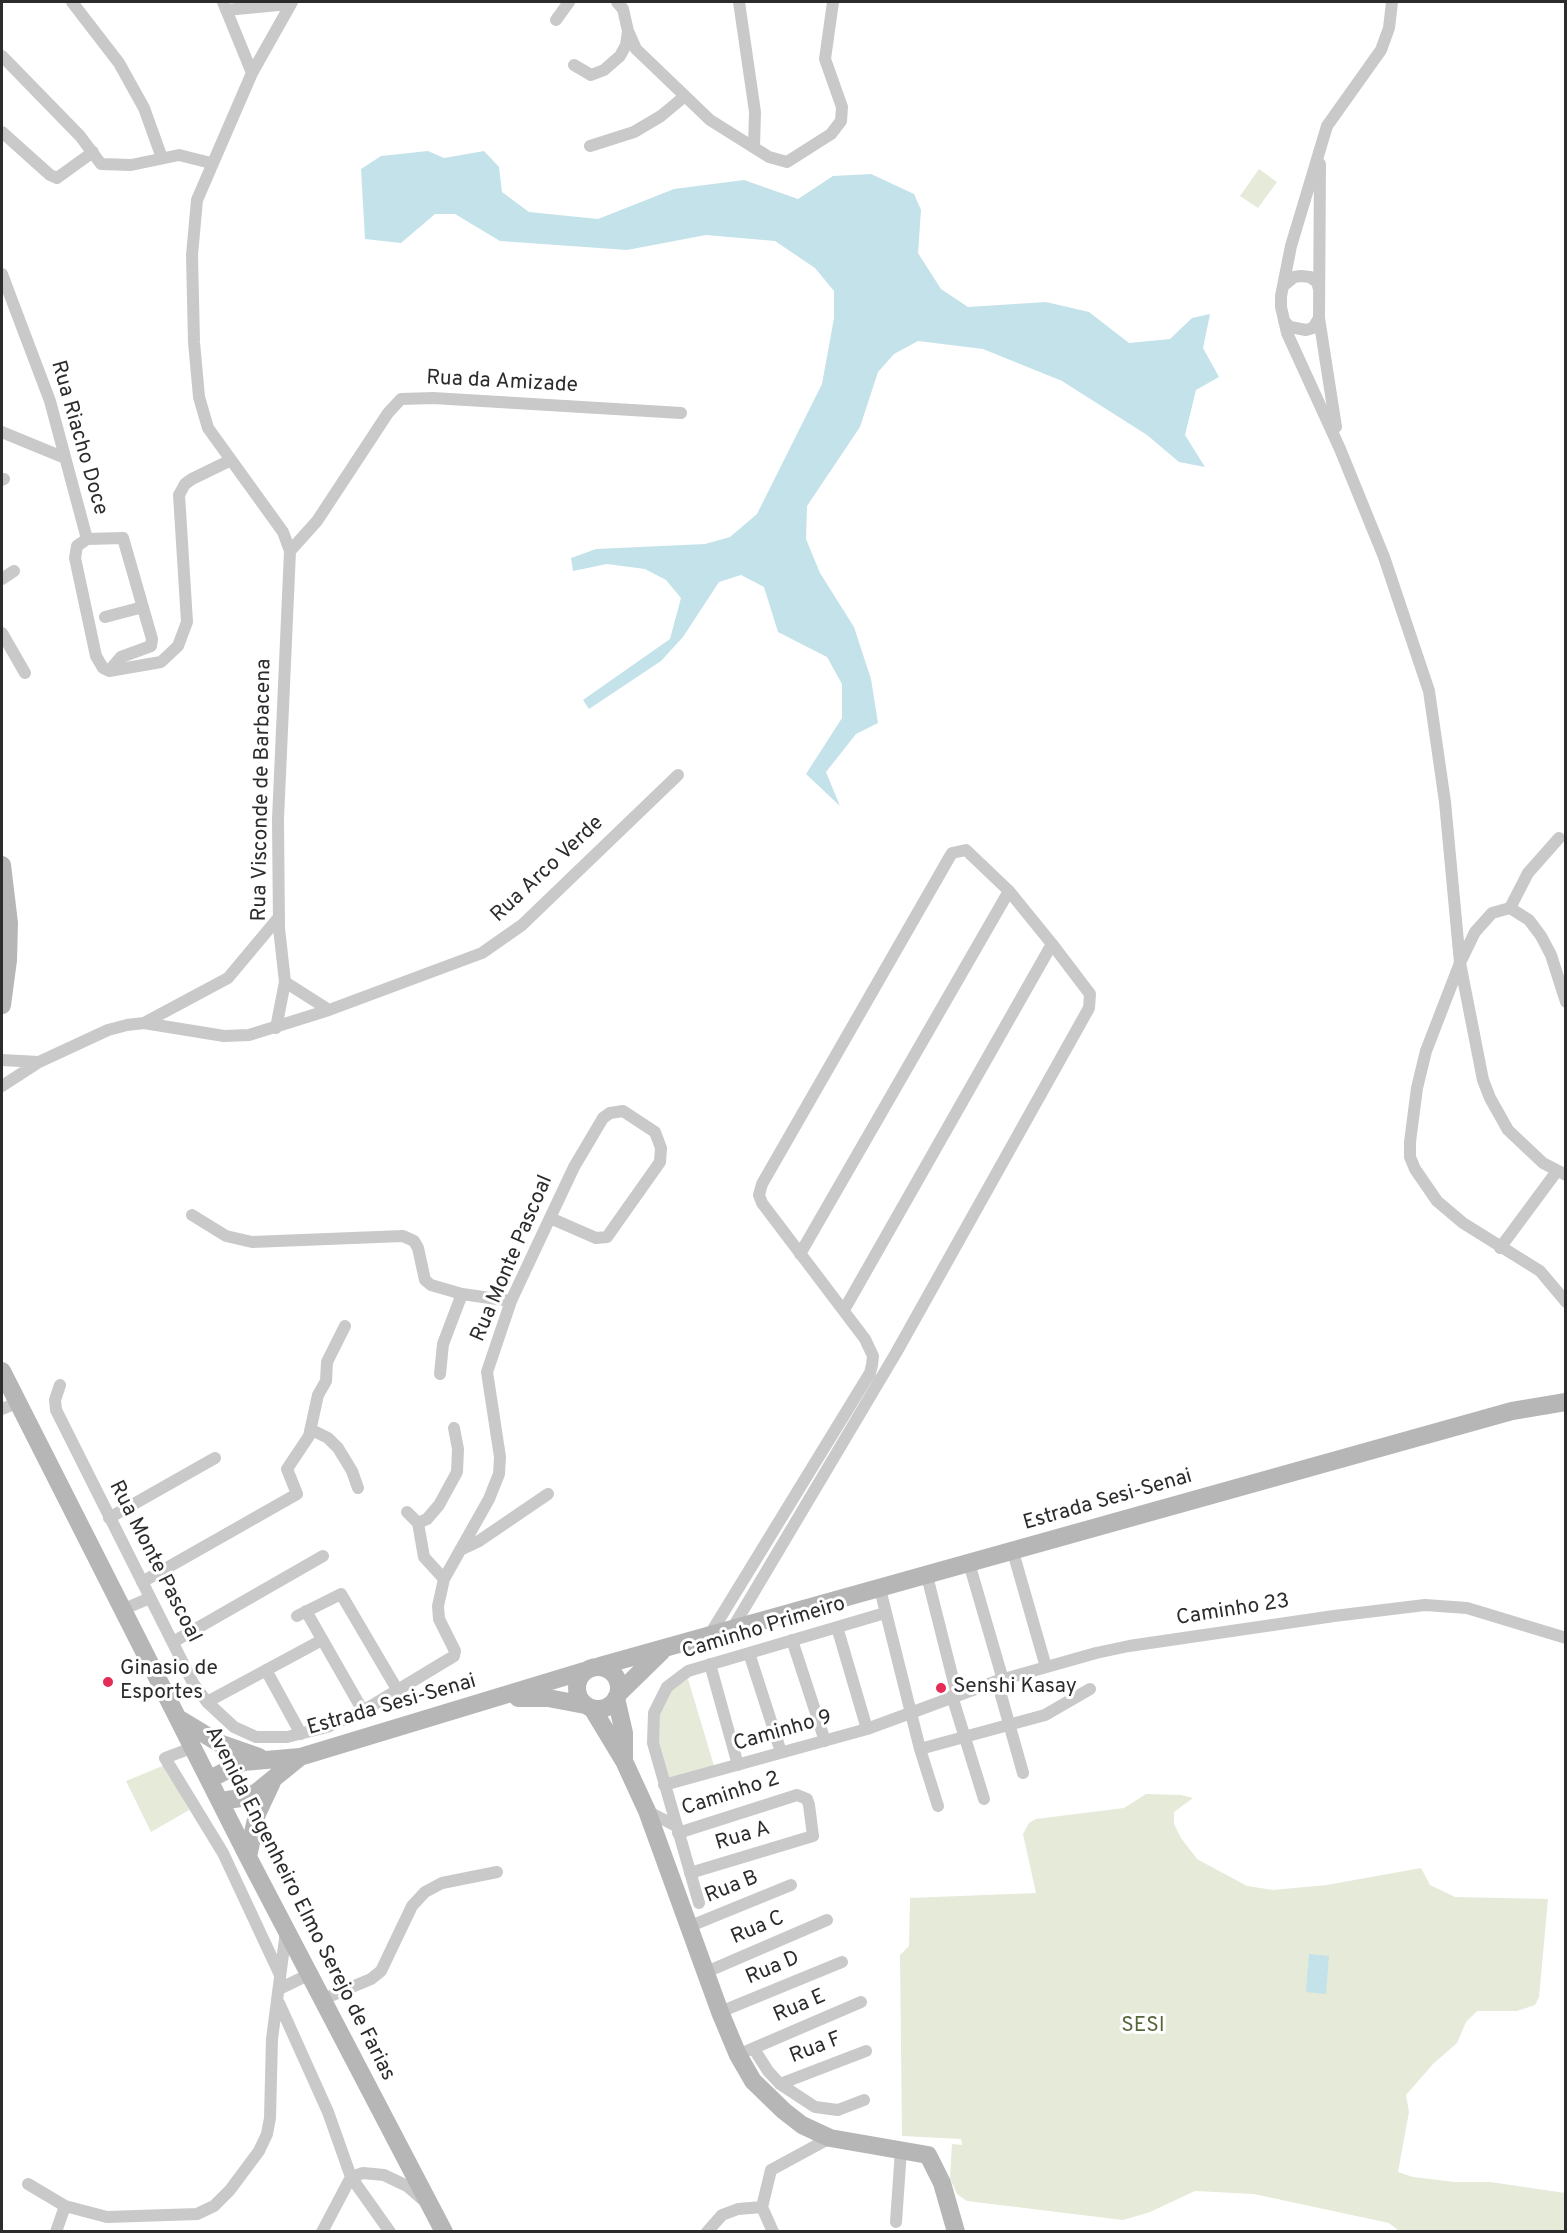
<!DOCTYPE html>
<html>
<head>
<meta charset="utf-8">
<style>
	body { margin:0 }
	#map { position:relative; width:1567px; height:2233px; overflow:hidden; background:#fff; font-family:Overpass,sans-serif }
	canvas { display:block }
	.frame { position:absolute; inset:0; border:3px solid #2c2c2c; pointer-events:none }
</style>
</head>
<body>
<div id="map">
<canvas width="1567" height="2233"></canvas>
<div class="frame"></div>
</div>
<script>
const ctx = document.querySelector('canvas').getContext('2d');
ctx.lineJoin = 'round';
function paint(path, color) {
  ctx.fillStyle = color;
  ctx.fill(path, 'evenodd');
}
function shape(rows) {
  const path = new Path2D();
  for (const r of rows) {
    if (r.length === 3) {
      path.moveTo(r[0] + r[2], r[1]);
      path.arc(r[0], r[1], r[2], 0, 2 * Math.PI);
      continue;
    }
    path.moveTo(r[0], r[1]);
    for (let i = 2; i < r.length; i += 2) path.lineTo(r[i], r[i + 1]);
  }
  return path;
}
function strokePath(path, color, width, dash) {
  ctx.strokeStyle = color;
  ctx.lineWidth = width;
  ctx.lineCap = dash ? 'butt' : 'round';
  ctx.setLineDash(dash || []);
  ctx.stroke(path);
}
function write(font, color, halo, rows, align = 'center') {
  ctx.font = font + ' Overpass,sans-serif';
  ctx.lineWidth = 6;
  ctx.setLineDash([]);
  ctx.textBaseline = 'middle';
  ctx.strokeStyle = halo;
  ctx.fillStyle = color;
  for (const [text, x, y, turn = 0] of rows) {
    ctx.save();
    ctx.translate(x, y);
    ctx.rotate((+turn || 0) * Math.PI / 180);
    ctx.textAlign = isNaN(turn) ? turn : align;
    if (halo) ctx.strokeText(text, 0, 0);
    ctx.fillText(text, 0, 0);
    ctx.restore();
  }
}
const green = shape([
	[1259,169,1277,182,1258,208,1240,196],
	[688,1679,714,1766,667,1781,654,1726,670,1691],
	[165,1765,189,1810,151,1832,126,1781],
	[1146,1794,1181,1795,1193,1798,1174,1812,1174,1824,1181,1838,1197,1859,1247,1886,1273,1890,1327,1885,1421,1868,1430,1885,1455,1897,1548,1899,1539,1997,1535,2005,1517,2011,1477,2011,1466,2022,1457,2043,1433,2064,1406,2095,1409,2112,1398,2172,1413,2177,1455,2182,1490,2182,1565,2193,1565,2231,1399,2231,1389,2223,1254,2194,1195,2191,1150,2212,1123,2220,967,2201,957,2194,950,2178,952,2144,962,2145,961,2139,902,2136,900,1955,909,1946,910,1898,1036,1893,1023,1834,1029,1823,1036,1819,1124,1808]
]);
const water = shape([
	[428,151,444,158,484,151,499,167,502,192,529,212,598,219,674,189,744,180,798,199,833,176,871,174,914,194,921,210,918,253,941,289,968,307,1046,302,1089,312,1129,343,1170,339,1192,318,1210,314,1203,348,1219,377,1196,390,1185,435,1205,467,1179,462,1147,435,1062,381,983,349,918,341,894,354,878,372,860,427,807,506,806,539,820,573,854,627,871,679,878,723,856,734,826,772,840,806,806,774,842,718,842,684,827,657,778,632,764,587,741,575,719,582,683,637,661,661,589,709,583,700,670,639,681,598,666,580,645,569,607,564,573,571,571,558,596,549,705,544,730,537,757,514,822,384,834,318,834,291,815,268,775,241,706,235,627,250,500,241,455,214,435,214,401,243,365,239,361,169,381,156],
	[1309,1954,1329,1956,1326,1994,1306,1992]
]);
const street = shape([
	[72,2,119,63,144,108,162,158],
	[223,2,252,73,197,200,192,255,194,342,199,397,208,428,283,532,290,551,278,819,279,928,285,982,276,1028],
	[739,2,755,112,754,147],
	[1392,2,1389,28,1381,50,1327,126,1291,246,1281,296,1281,307,1287,333,1340,449,1384,557,1429,691,1445,802,1460,963,1483,1080,1490,1098,1508,1130,1543,1163,1566,1175],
	[226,10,289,4],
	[556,20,569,2],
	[628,31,636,49,710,120,769,157,787,162,831,134,841,121,842,107,825,59,833,2],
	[2,56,80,136,101,164,131,165,179,155,211,163],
	[574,65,591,75,604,70,620,56,626,45,628,31,623,9,617,2],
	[252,73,292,2],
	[2,132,50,175,57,178,93,152],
	[590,146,634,132,661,116,685,96],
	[1320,164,1319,318,1336,427],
	[2,274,50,401,87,539,77,546,75,558,96,656,103,668,109,671,161,662,178,646,187,622,179,495,185,484,192,479,231,460],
	[1283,286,1294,277,1301,276,1310,277,1317,282,1319,289],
	[1284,321,1290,327,1306,330,1313,328,1319,318],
	[2,432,65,458],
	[2,480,4,479],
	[87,539,123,538,152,639,151,646,121,657,109,671],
	[290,551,317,521,388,413,401,399,433,398,681,413],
	[2,579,14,571],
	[105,617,143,607],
	[2,633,25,673],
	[1559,838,1528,873,1510,908,1492,913,1475,932,1460,963,1426,1051,1417,1088,1410,1142,1410,1157,1415,1169,1437,1201,1463,1223,1540,1271,1566,1302],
	[1510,908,1529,920,1541,936,1551,955,1566,1002],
	[285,982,329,1010],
	[144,1023,228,978,279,917],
	[2,1060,39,1062],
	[2,1086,39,1062,108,1030,127,1025,144,1023,224,1036,249,1035,329,1010,482,953,522,925,678,775],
	[192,1215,226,1236,252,1242,403,1236,414,1241,418,1248,425,1280,431,1285,462,1294,511,1301],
	[1500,1248,1557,1171],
	[800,1254,1009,891],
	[844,1310,1052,944],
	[440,1374,443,1344,462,1294],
	[60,1385,55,1400,56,1410,193,1683,207,1702,234,1727,256,1737,287,1737,327,1727,363,1711,454,1656,455,1651,439,1619,438,1606,444,1579,489,1499,499,1474,500,1457,487,1372,511,1301,533,1254,574,1167,603,1118,610,1113,623,1111,655,1132,661,1148,660,1162,607,1237,596,1238,550,1218],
	[2,1409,17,1403],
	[312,1430,328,1438,338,1448,352,1471,358,1488],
	[407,1512,418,1523,424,1557,444,1579],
	[109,1518,215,1458],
	[418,1523,427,1519,439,1505,457,1472,458,1449,454,1428],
	[460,1550,479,1541,548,1494],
	[1013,1552,1046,1667],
	[969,1563,1003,1680],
	[927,1576,957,1695],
	[142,1582,297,1494,287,1469,309,1436,318,1395,326,1381,327,1362,345,1326],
	[880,1589,920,1749,938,1806],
	[124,1609,150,1598],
	[306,1611,363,1711],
	[297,1616,341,1594,398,1691],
	[837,1627,867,1729],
	[709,1636,870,1373,872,1365,873,1356,865,1339,762,1203,759,1195,762,1184,949,858,952,853,966,850,1009,891,1052,944,1090,994,1089,1008,896,1353,732,1629],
	[792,1640,825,1741],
	[173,1642,323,1556],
	[749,1653,781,1752],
	[710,1664,738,1765],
	[266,1670,301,1734],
	[997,1681,1023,1773],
	[952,1696,984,1799],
	[207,1702,322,1640],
	[194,1747,165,1758,223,1853,280,1975],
	[920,1749,1045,1715,1090,1689],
	[664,1785,867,1729,997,1681,1096,1653,1129,1646,1334,1616,1425,1605,1467,1608,1566,1638],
	[647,1811,676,1826],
	[678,1833,797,1795,807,1799,809,1805,813,1836,690,1873],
	[699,1903,653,1743,654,1713,667,1687,688,1671,885,1613],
	[688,1927,791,1885],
	[704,1973,827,1920],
	[279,1989,308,1975],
	[321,2000,371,1979,381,1971,412,1906,425,1892,442,1883,497,1872],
	[279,2003,328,2112,351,2177,390,2232],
	[720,2012,842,1962],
	[754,2049,768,2071,780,2084,815,2107,838,2110,864,2100],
	[747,2051,861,2002],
	[780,2084,866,2051],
	[351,2177,363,2173,384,2175,407,2186,422,2199],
	[28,2184,65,2206,107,2217,197,2214,214,2206,230,2190,259,2151,267,2134,270,2118,272,2039,286,1931],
	[762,2207,771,2170,830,2138],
	[762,2207,773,2232],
	[896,2222,901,2150],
	[56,2232,65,2206],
	[322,2232,351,2177],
	[707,2232,722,2215,738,2209,762,2207]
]);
const secondary = shape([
	[2,865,9,923,8,960,2,1005],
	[2,1371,248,1857,444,2232],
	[600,1666,1512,1411,1566,1402],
	[598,1688,21],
	[618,1694,662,1651],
	[518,1698,548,1698,585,1705],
	[616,1698,624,1733,624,1761],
	[592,1708,624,1761,647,1811,720,2012,738,2055,753,2081,784,2111,802,2125,830,2138,928,2155,942,2183,956,2232],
	[181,1720,219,1743,259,1757],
	[210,1779,243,1762,300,1757,584,1671],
	[221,1801,247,1797,257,1792,300,1757],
	[248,1857,257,1814,272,1782]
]);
const markers = [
	[108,1682,6,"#e42c57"],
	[941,1688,6,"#e42c57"]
];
const streetNames = [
	["Rua da Amizade",502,383,3],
	["Rua Riacho Doce",78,438,74],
	["Rua Visconde de Barbacena",263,790,-89],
	["Rua Arco Verde",548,870,-43],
	["Rua Monte Pascoal",513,1259,-67],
	["Estrada Sesi-Senai",1108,1501,-16],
	["Rua Monte Pascoal",154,1562,63],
	["Caminho 23",1233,1611,-9],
	["Caminho Primeiro",764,1629,-17],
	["Estrada Sesi-Senai",392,1706,-16],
	["Caminho 9",783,1732,-16],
	["Caminho 2",731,1795,-18],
	["Rua A",743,1837,-17],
	["Rua B",732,1888,-22],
	["Avenida Engenheiro Elmo Serejo de Farias",299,1904,63],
	["Rua C",758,1929,-23],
	["Rua D",773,1969,-23],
	["Rua E",800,2007,-23],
	["Rua F",816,2049,-21]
];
const poiNames = [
	["Ginasio de",120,1670],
	["Esportes",120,1694],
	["Senshi Kasay",953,1688]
];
const parkNames = [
	["SESI",1143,2027]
];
paint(green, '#e5ead9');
paint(water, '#c4e2ea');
strokePath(street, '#c9c9c9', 12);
strokePath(secondary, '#b6b6b6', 18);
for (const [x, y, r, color] of markers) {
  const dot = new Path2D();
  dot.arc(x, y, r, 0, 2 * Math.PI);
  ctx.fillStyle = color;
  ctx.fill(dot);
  strokePath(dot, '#fff', 2);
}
write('21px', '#2c2c2c', '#fff', streetNames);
write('21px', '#2c2c2c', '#fff', poiNames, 'left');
write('21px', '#56673a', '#fff', parkNames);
</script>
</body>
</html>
